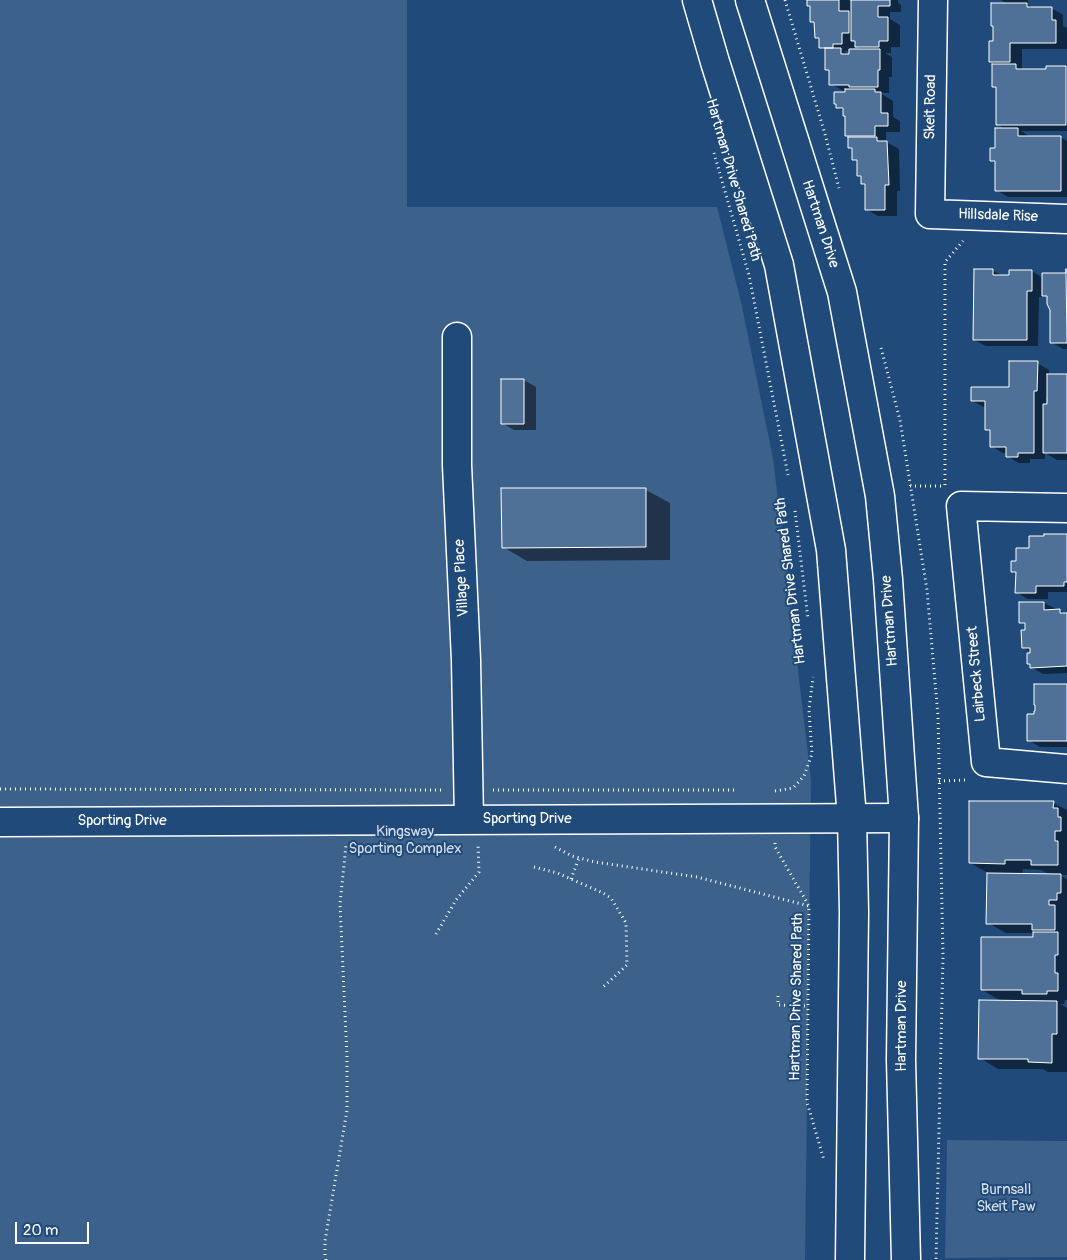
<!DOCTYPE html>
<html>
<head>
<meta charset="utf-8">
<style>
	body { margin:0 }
	#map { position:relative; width:1067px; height:1260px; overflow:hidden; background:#1f4a7a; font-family:Pangolin,sans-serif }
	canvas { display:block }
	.scale { position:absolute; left:15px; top:1222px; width:74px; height:22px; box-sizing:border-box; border:2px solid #fff; border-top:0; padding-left:6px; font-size:15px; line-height:18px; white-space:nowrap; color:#fff; -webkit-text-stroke:4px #1f4a7a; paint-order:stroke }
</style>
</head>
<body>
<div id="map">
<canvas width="1067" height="1260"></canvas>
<div class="scale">20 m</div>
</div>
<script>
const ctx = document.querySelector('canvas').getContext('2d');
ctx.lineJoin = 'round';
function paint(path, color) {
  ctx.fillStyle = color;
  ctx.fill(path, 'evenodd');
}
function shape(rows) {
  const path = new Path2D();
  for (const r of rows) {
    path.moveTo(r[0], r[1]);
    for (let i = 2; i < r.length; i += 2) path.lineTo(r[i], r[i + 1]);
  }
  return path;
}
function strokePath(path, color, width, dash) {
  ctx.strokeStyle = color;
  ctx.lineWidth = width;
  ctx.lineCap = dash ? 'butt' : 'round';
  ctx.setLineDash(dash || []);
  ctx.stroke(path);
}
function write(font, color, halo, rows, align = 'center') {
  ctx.font = font + ' Pangolin,sans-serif';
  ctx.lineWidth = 4;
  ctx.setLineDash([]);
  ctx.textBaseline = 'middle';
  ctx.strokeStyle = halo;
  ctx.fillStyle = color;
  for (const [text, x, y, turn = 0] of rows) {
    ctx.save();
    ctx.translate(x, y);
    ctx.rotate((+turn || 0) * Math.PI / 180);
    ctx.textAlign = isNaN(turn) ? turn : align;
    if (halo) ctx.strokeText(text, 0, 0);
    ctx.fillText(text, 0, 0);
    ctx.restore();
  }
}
const green = shape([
	[0,0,407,0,407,207,717,207,741,302,773,458,811,780,805,1260,0,1260],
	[947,1140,1067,1141,1067,1257,945,1258]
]);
const shadow = shape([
	[808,0,848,0,852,2,852,0,898,0,898,3,901,5,901,12,890,12,890,19,900,25,900,47,891,47,891,53,885,53,892,57,892,77,889,77,889,93,880,93,893,101,893,117,900,121,900,132,886,132,886,142,899,149,900,191,897,191,897,216,878,216,866,209,866,186,862,184,862,178,858,176,858,162,853,159,853,150,849,147,852,138,846,135,846,117,844,115,844,111,838,108,847,93,831,84,831,71,827,69,827,51,820,47,820,40,816,38,815,23,811,21,811,7],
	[854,45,862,50,854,50],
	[843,51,850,51,850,55],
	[1001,0,1028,0,1028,5,1033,8,1051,8,1063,15,1063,26,1067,28,1067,49,1022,49,1022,69,1025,70,1047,70,1067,68,1067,131,1021,131,1030,137,1060,137,1067,141,1067,197,1008,197,996,190,996,164,991,160,1005,129,997,124,997,89,993,86,993,63,990,62,995,42,1008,4],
	[992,270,1003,276,1032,271,1043,278,1043,274,1067,274,1067,349,1063,349,1051,342,1051,309,1048,298,1044,295,1044,297,1039,297,1038,346,986,346,974,340],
	[1037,363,1049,370,1049,375,1067,375,1067,460,1057,460,1045,453,1045,459,1030,459,1030,463,1019,463,1007,456,1007,453,1003,453,991,446,991,432,986,429,986,408,972,401,1010,388],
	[1046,397,1048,397,1048,405,1046,405],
	[524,380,536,387,536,430,514,430,502,423],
	[502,489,646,490,670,503,670,560,527,561,503,547],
	[1067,535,1067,592,1048,592,1048,599,1028,599,1016,592,1017,574,1013,572,1018,562,1030,549],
	[1020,603,1044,603,1067,614,1067,673,1043,674,1031,667,1031,652,1023,648,1026,625,1020,622],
	[1067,685,1067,747,1040,747,1028,740,1035,715],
	[1053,803,1067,810,1067,875,1060,875,1067,879,1067,1000,1065,1000,1064,1004,1060,1004,1067,1008,1067,1072,1048,1072,1043,1069,998,1069,980,1058,1003,1002,982,990,1035,939,1035,933,1006,933,988,923,988,873,970,863],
	[1023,869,1041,870,1051,875,1022,875]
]);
const building = shape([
	[807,0,839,0,839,11,849,11,849,33,842,33,842,44,833,44,833,48,819,48,819,38,815,38,814,22,810,22,810,6,807,6,807,0],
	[851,0,890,0,890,6,878,6,878,17,888,17,888,41,879,41,879,47,855,47,855,41,851,41,851,0],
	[991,3,1027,3,1027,7,1052,7,1052,20,1056,20,1056,43,1010,43,1010,62,989,62,989,41,993,41,993,26,991,26,991,3],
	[825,48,841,48,841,54,849,54,849,49,880,49,880,70,878,70,878,87,849,87,849,85,829,85,829,70,825,70,825,48],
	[992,64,1016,64,1016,69,1046,69,1046,66,1066,66,1066,125,996,125,996,87,992,87,992,64],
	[845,89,875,89,875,92,881,92,881,113,888,113,888,126,875,126,875,136,845,136,845,116,843,116,843,108,836,108,836,104,834,104,834,92,845,92,845,89],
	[995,128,1018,128,1018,136,1061,136,1061,191,995,191,995,161,990,161,990,148,995,148,995,128],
	[848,137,877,137,877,141,887,141,889,185,885,185,885,210,865,210,865,184,861,184,861,176,857,176,857,160,852,160,852,148,848,148,848,137],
	[974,269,993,269,993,275,1009,275,1009,270,1032,270,1032,291,1027,291,1027,340,973,340,974,269],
	[1066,269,1067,343,1050,343,1050,310,1047,304,1047,296,1042,296,1042,273,1066,273,1066,269],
	[1009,361,1038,361,1037,391,1034,391,1034,453,1018,453,1018,457,1006,457,1006,447,990,447,990,430,985,430,985,401,971,401,971,387,1009,387,1009,361],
	[1047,374,1067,374,1067,453,1043,453,1043,404,1047,404,1047,374],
	[501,379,524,379,524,424,501,424,501,379],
	[501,488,646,488,646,547,502,548,501,488],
	[1044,534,1067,534,1067,582,1064,582,1064,586,1036,586,1036,593,1015,593,1016,572,1011,572,1011,561,1016,561,1016,548,1029,548,1029,536,1044,536,1044,534],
	[1019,602,1044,602,1044,610,1060,609,1060,613,1067,613,1067,666,1030,668,1030,664,1027,664,1027,653,1030,653,1030,648,1022,648,1021,630,1025,630,1025,623,1019,623,1019,602],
	[1034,684,1067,684,1067,741,1027,741,1027,714,1034,714,1034,711,1035,711,1035,705,1034,705,1034,684],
	[969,801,1054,801,1053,808,1058,808,1058,817,1061,817,1061,831,1055,831,1055,841,1058,841,1058,865,1031,865,1031,860,1005,860,1005,864,969,863,969,801],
	[987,873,1061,874,1061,893,1057,893,1057,900,1049,900,1049,905,1055,905,1055,930,1032,930,1032,924,986,924,987,873],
	[1033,932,1058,932,1058,955,1055,955,1055,973,1058,973,1058,991,1047,991,1047,994,1022,994,1022,990,981,990,981,937,1033,937,1033,932],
	[979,1000,1057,1001,1057,1034,1052,1034,1052,1063,1028,1062,1028,1059,978,1059,979,1000]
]);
const path = shape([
	[785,0,825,134,839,188],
	[714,153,749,275,788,475],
	[881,348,900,420,927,590,938,716,943,956,936,1260],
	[945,485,945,262,963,241],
	[910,486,945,486],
	[795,511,808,619],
	[939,781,966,780],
	[0,789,442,790],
	[493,790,734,790],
	[775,791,793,788,804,776,812,754,809,710,813,677],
	[775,843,775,847,809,906,807,1102,824,1160],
	[555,847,572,856,595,862,697,877,809,906],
	[534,867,557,873,603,893,611,898,626,923,627,965,601,989],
	[571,879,579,858],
	[436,934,456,900,479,872,478,844],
	[778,996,778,1005,808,1006],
	[326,1260,325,1256,325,1241,347,1110,347,1057,340,904,346,845]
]);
const minor = shape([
	[933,0,930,214,1067,219],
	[457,337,457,465,466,660,469,820],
	[1067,508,961,506,986,762,1067,769],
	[0,822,904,818]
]);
const major = shape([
	[697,0,715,62,779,265,831,550,852,818,854,912,850,1260],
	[750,0,842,292,880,496,888,579,904,818,901,1060,906,1260]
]);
const streetNames = [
	["Skeit Road",931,107,-89],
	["Hartman Drive Shared Path",733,180,74],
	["Hillsdale Rise",998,216,2],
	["Hartman Drive",820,224,72],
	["Village Place",462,578,-93],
	["Hartman Drive Shared Path",791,581,-97],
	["Hartman Drive",890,621,-94],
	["Lairbeck Street",977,674,-95],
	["Sporting Drive",527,819],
	["Sporting Drive",122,821],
	["Hartman Drive Shared Path",797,997,-89],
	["Hartman Drive",902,1026,-90]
];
const parkNames = [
	["Kingsway",405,832],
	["Sporting Complex",405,849],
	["Burnsall",1006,1190],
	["Skeit Paw",1006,1207]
];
paint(green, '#3c618b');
paint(shadow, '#0007');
paint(building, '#507197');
strokePath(building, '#fff', 1);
strokePath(minor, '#fff', 31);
strokePath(major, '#fff', 31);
strokePath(path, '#fff', 3, [1, 4]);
strokePath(minor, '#1f4a7a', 28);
strokePath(major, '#1f4a7a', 28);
write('15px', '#fff', '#1f4a7a', streetNames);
write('15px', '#d8dfe8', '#1f4a7a', parkNames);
</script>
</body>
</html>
